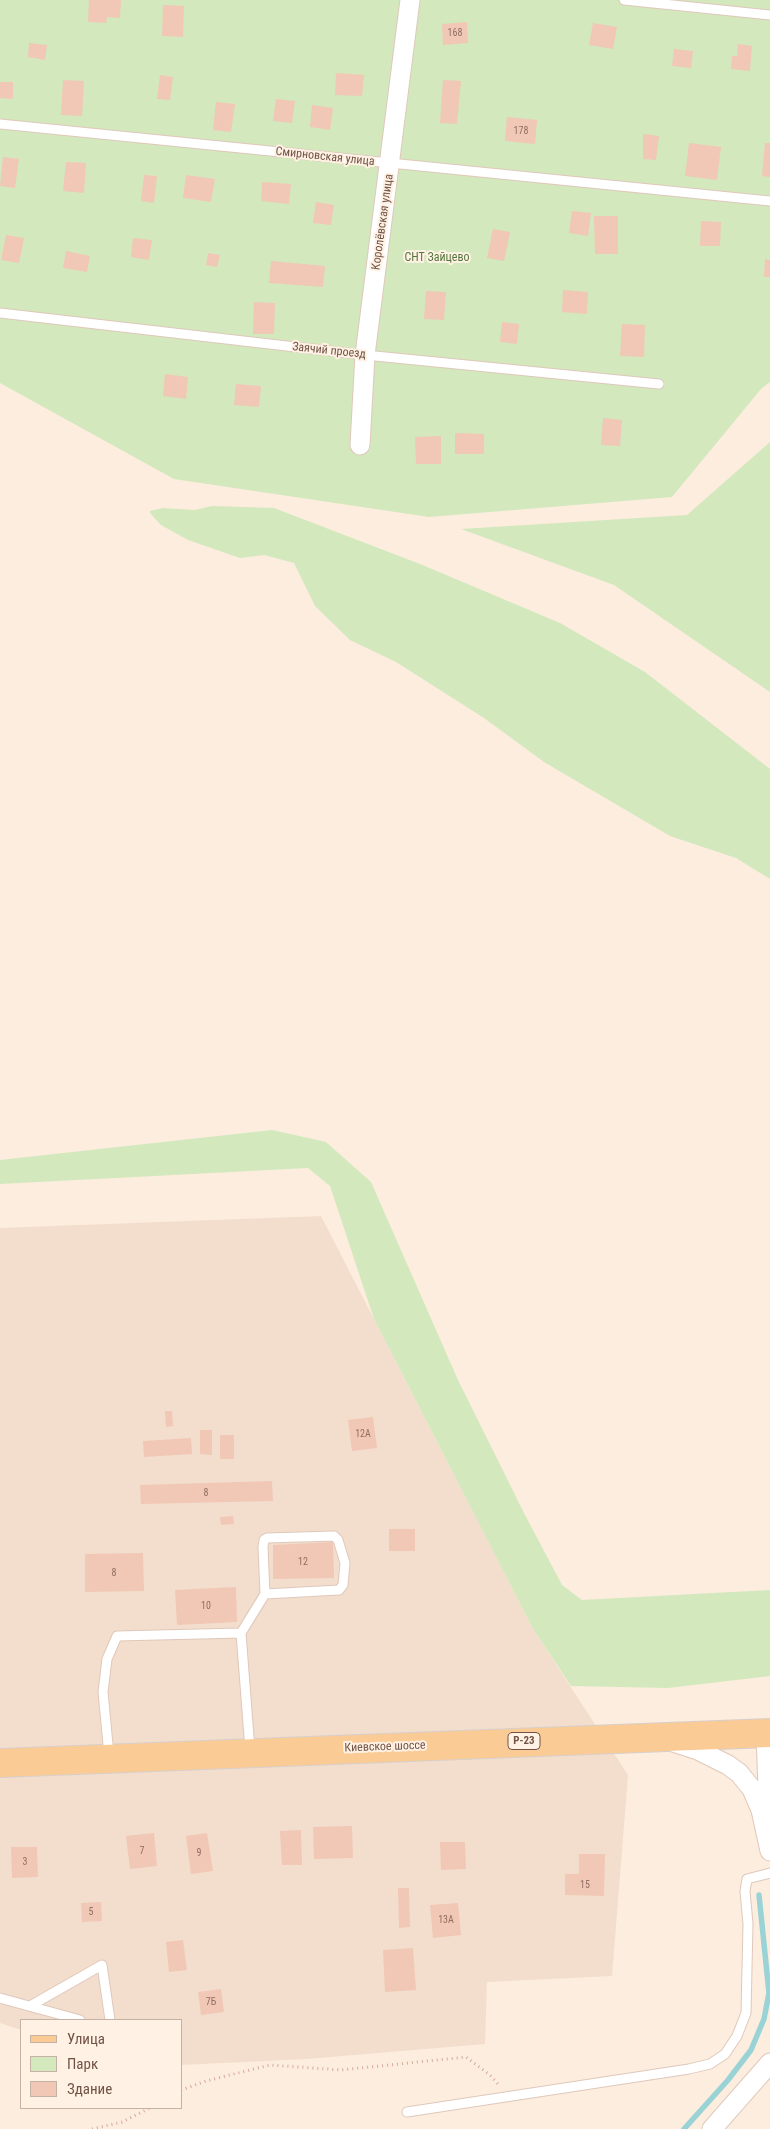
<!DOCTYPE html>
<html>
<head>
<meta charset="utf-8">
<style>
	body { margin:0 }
	#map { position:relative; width:770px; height:2129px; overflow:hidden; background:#fcedde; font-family:"Roboto Condensed",sans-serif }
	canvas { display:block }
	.legend { position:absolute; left:20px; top:2019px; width:162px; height:90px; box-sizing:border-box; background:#fff2e4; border:1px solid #c6b2a5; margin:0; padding:6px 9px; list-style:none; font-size:15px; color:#715247 }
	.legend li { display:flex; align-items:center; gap:10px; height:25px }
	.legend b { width:25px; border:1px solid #c6b2a5 }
</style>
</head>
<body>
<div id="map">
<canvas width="770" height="2129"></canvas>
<ul class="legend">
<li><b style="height:6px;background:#fbcb96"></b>Улица</li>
<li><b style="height:14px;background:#d3e8bd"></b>Парк</li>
<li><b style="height:14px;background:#f1c7b6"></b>Здание</li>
</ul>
</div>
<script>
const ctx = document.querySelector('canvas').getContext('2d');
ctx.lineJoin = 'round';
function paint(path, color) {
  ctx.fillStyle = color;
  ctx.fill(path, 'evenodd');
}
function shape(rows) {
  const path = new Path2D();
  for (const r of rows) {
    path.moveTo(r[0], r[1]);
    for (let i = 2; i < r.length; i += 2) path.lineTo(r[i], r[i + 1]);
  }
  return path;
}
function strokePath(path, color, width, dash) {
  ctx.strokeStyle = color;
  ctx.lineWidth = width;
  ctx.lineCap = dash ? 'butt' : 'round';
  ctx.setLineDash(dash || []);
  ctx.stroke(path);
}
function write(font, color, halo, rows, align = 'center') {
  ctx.font = font + ' "Roboto Condensed",sans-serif';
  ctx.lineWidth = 4;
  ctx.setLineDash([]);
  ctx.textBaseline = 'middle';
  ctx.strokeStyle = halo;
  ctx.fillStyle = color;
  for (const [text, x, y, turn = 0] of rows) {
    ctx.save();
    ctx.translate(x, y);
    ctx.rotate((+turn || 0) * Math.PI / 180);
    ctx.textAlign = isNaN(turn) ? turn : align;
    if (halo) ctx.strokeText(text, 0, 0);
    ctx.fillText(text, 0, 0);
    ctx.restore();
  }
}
const residential = shape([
	[321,1216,533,1629,628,1775,612,1976,487,1982,485,2044,307,2059,181,2065,181,2020,21,2020,21,2030,0,2023,0,1228]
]);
const green = shape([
	[0,0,770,0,770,382,761,389,672,497,429,517,174,479,0,383],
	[770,442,770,692,614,585,461,529,687,515],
	[212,506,274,508,420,564,560,623,645,672,770,769,770,879,736,858,670,836,544,762,484,718,396,662,350,640,315,606,294,563,264,555,240,558,188,540,161,525,150,513,150,511,163,508,195,510],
	[272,1130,326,1142,371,1182,458,1380,524,1513,562,1585,582,1600,770,1590,770,1676,668,1688,571,1686,533,1629,374,1319,330,1186,308,1168,0,1184,0,1160]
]);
const stream = shape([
	[684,2129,728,2080,751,2050,764,2019,769,1993,759,1895]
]);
const building = shape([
	[89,0,121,0,120,18,107,17,106,23,88,22],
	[163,5,184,6,183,37,162,36],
	[467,22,468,43,443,45,442,24],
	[593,23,617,27,613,49,589,45],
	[29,43,47,45,45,60,28,57],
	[738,44,752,46,750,71,731,69,732,56,737,56],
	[674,49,693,51,691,68,672,66],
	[336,73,364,75,362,96,335,95],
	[160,75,173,77,170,100,157,99],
	[63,80,84,81,82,116,61,115],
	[443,80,461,81,457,124,440,123],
	[0,82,13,82,13,99,0,98],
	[276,99,295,101,292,123,273,121],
	[216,102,235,104,231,132,213,130],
	[312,105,333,108,330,130,310,127],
	[507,117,537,120,535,144,505,141],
	[643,134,659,136,656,160,643,159],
	[689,143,721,147,717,180,685,176],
	[765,143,770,143,770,177,762,176],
	[3,157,19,159,15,188,0,186],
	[66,162,86,163,84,193,63,191],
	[144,175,157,176,154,203,141,201],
	[186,175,215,179,211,202,183,198],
	[262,182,291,184,289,204,261,201],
	[316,202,334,205,331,225,313,223],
	[572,211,591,213,588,236,569,233],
	[594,216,618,216,618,254,595,254],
	[701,221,721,222,720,246,700,246],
	[493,229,510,232,504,261,487,258],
	[6,235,24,238,19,263,1,260],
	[133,238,152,240,149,260,131,257],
	[66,251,90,256,87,272,63,268],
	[208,253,220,255,217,267,206,265],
	[765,259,770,260,770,277,764,277],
	[271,261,325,266,323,287,269,283],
	[563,290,588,292,587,314,562,312],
	[426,291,446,292,444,320,424,319],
	[254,302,275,303,274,334,253,334],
	[502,322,519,324,517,344,500,342],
	[622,324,645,325,644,357,620,356],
	[165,374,188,377,186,399,163,396],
	[236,384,261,386,259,407,234,405],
	[603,418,622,420,620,446,601,445],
	[455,433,484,434,484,454,455,454],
	[441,436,441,464,416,464,415,437],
	[165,1411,172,1411,173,1426,166,1427],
	[373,1417,377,1448,352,1451,348,1420],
	[200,1430,212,1430,212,1455,200,1454],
	[220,1435,234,1435,234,1459,220,1459],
	[191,1438,192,1454,144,1457,143,1441],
	[272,1481,273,1501,141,1504,140,1485],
	[233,1516,234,1524,221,1525,220,1517],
	[389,1529,415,1529,415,1551,389,1551],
	[333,1542,334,1578,273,1579,273,1545],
	[143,1553,144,1591,85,1592,85,1554],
	[236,1587,237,1622,177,1625,175,1590],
	[352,1826,353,1858,314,1859,313,1827],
	[301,1830,302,1865,282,1865,280,1831],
	[154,1833,157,1866,130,1869,126,1836],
	[207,1833,213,1871,191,1874,186,1836],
	[440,1842,465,1842,466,1869,441,1870],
	[11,1847,37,1847,38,1877,12,1878],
	[579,1854,605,1854,604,1896,565,1895,565,1874,579,1874],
	[398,1888,409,1888,410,1927,399,1928],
	[101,1902,102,1921,82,1922,81,1903],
	[458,1903,461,1935,433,1938,430,1905],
	[183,1940,187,1970,169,1972,166,1942],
	[413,1948,416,1990,385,1992,383,1950],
	[221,1989,224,2012,201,2015,198,1992]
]);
const path = shape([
	[181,2090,206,2081,270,2065,341,2070,466,2057,490,2075,498,2084],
	[92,2129,122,2122,150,2108]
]);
const service = shape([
	[624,0,770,15],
	[0,124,770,201],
	[0,313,365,355,659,384],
	[241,1633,250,1750],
	[109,1755,103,1692,107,1659,117,1636,241,1633,265,1594,339,1590,343,1585,345,1563,338,1540,334,1536,267,1538,264,1540,263,1547,265,1594],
	[0,1998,80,2020],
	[30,2006,102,1965,110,2020],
	[407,2112,689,2069,710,2064,725,2054,737,2036,746,2013,748,1924,745,1891,747,1879,770,1873]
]);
const minor = shape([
	[360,445,365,355,410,0],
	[766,1733,769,1818],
	[673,1742,698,1750,728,1765,739,1773,752,1789,761,1810,770,1851],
	[712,2129,770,2063]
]);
const primary = shape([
	[0,1763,770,1733]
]);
const numberNames = [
	["168",455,33],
	["178",521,131],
	["12А",363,1434],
	["8",206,1493],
	["12",303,1562],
	["8",114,1573],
	["10",206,1606],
	["7",142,1851],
	["9",199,1853],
	["3",25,1862],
	["15",585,1885],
	["5",91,1912],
	["13А",446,1920],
	["7Б",211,2002]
];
const shields = [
	[524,1741,32]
];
const shieldNames = [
	["Р-23",524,1741]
];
const streetNames = [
	["Смирновская улица",325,157,6],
	["Королёвская улица",383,222,-82],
	["Заячий проезд",329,351,6],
	["Киевское шоссе",385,1747,-2]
];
const parkNames = [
	["СНТ Зайцево",437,258]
];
paint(residential, '#f3decd');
paint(green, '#d3e8bd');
strokePath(stream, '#9ad3d6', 5.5);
paint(building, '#f1c7b6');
strokePath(service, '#dfc8bb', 11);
strokePath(minor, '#dfc8bb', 21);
strokePath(primary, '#d7cfcb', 30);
strokePath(path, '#d5ab9a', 3, [1, 4]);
strokePath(service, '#fff', 9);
strokePath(minor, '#fff', 19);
strokePath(primary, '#fbcb96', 28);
write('10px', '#916f63', null, numberNames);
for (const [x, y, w] of shields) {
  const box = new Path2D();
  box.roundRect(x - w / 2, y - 8.5, w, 17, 4);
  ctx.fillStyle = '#fff2e4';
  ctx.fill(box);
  strokePath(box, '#715247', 1);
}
write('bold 11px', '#715247', null, shieldNames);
write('12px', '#715247', '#fff2e4', streetNames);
write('12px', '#55773f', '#fff2e4', parkNames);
</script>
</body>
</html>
